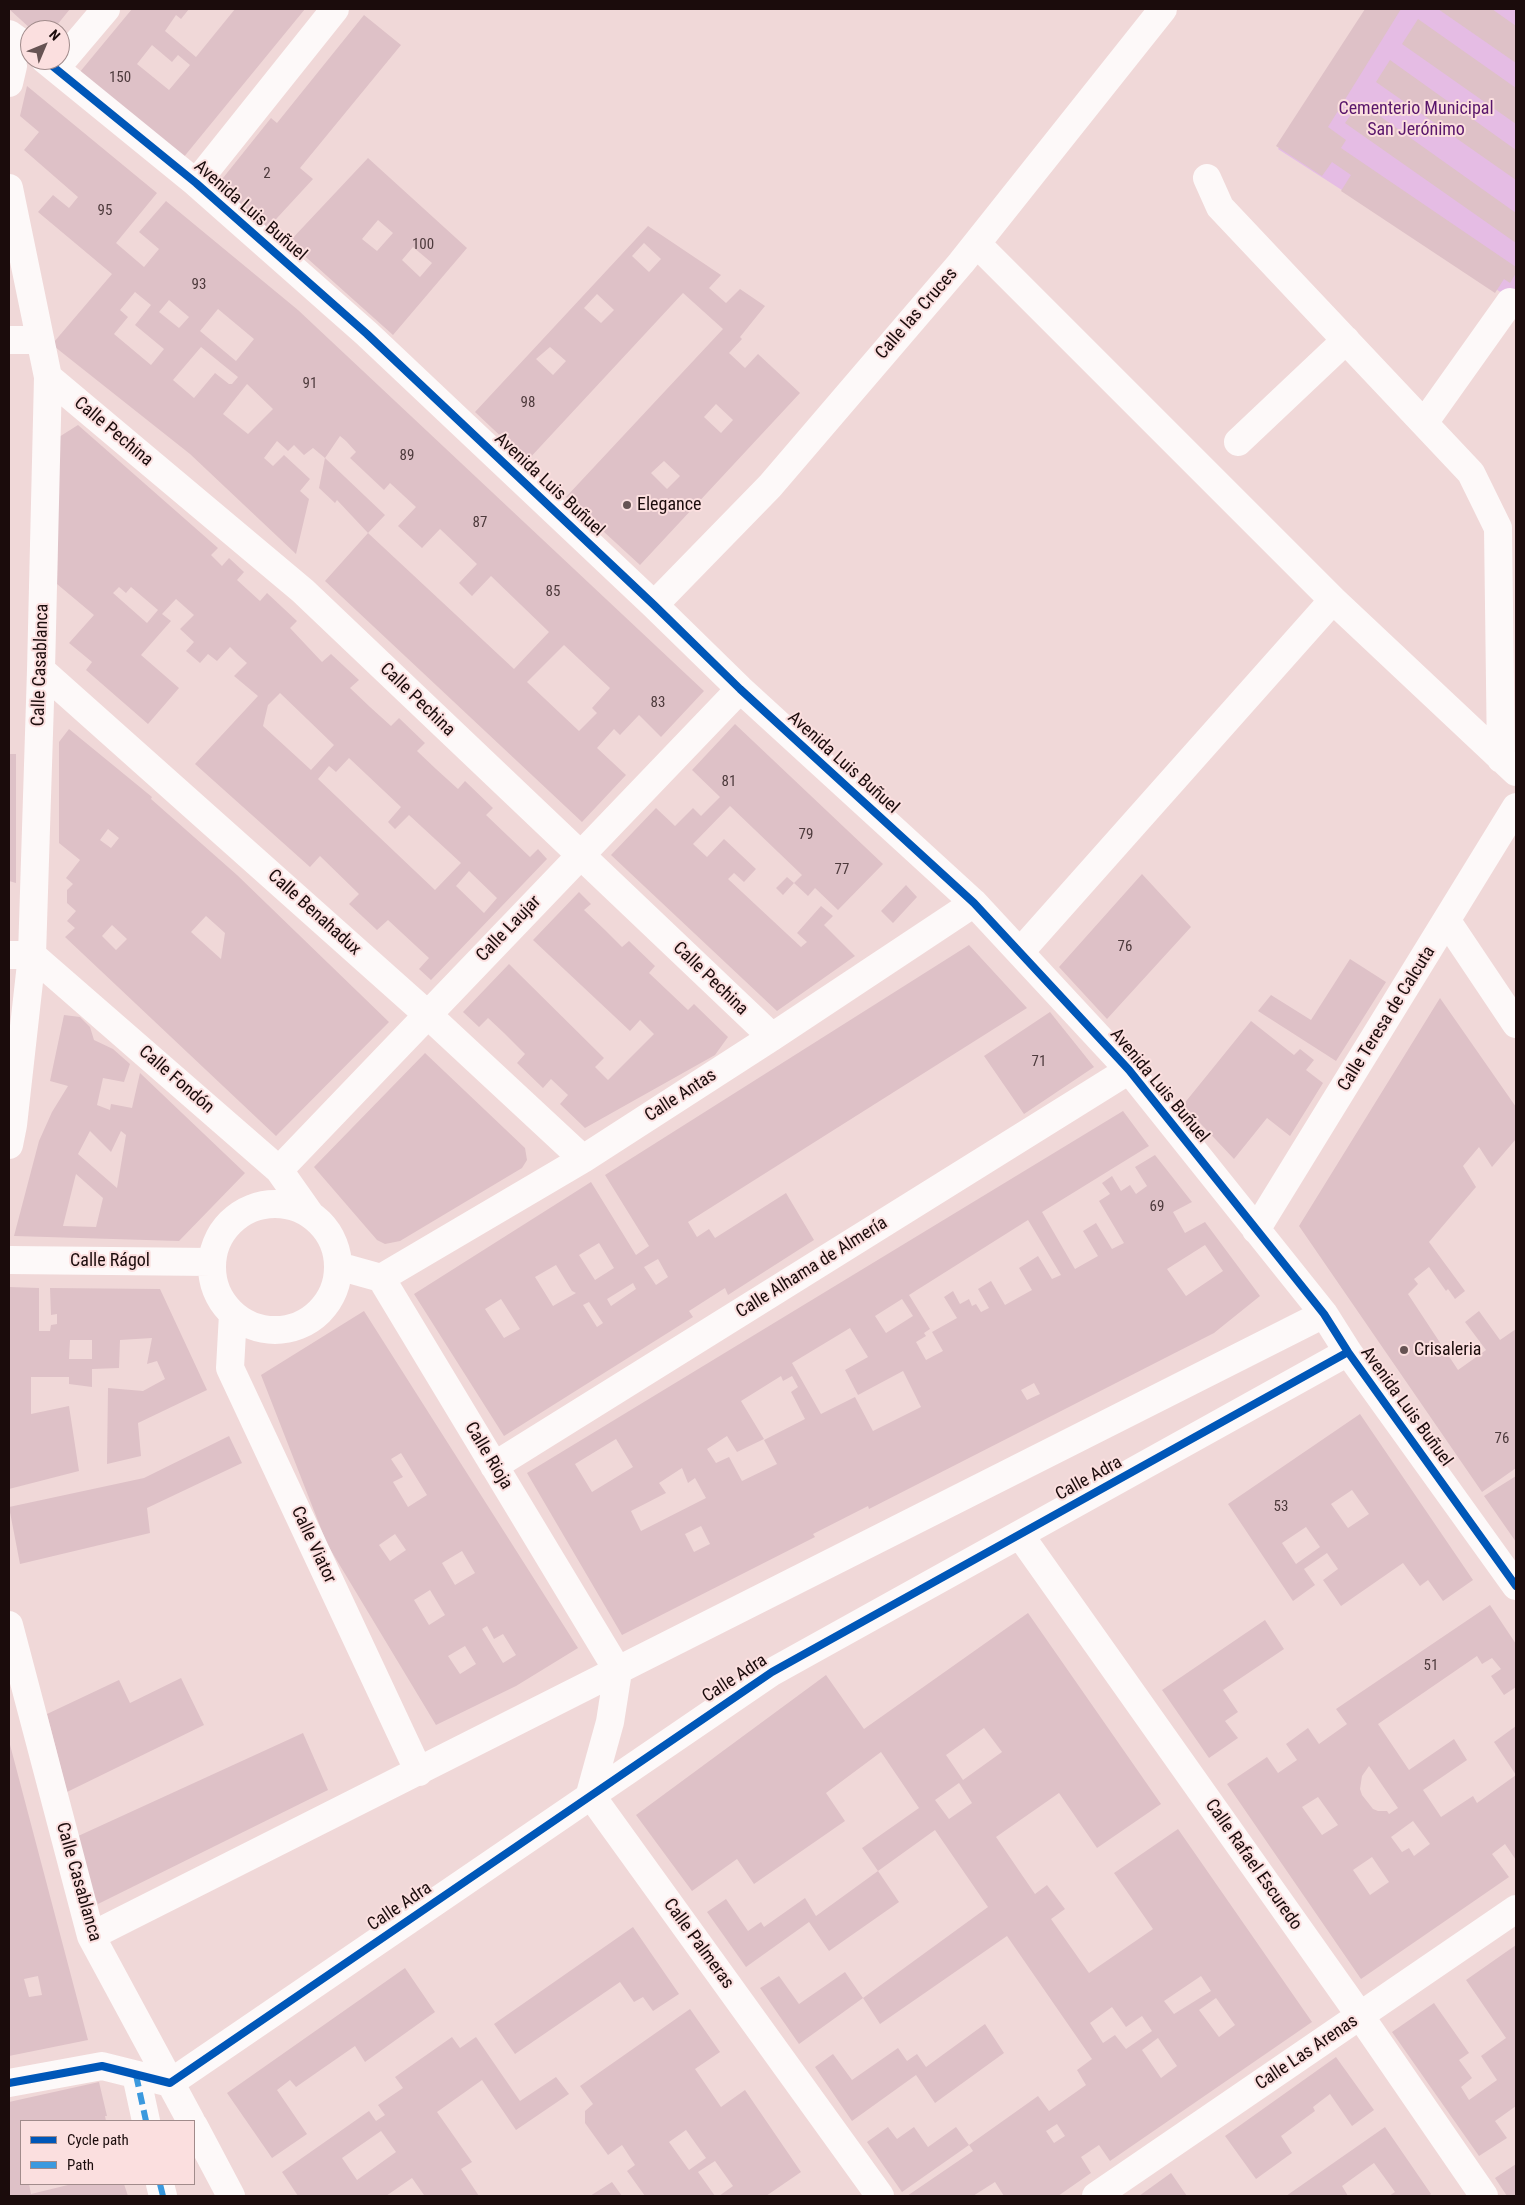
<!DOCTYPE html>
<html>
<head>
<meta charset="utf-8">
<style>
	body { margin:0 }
	#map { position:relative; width:1525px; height:2205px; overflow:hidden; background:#f0d8d8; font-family:"Roboto Condensed",sans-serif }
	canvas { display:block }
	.frame { position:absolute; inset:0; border:10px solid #1b0c0c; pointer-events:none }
	.legend { position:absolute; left:20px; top:2120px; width:175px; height:65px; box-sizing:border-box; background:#fbdfdf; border:1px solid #a18b8b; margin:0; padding:6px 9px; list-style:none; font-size:15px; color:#1b0c0c }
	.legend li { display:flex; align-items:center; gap:10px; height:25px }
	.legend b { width:25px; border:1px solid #a18b8b }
	.north { position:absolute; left:20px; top:20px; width:50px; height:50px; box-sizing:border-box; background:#fbdfdf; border:1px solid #a18b8b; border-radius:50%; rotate:45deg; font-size:14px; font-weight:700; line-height:20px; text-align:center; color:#1b0c0c }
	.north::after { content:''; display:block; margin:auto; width:18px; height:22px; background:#665353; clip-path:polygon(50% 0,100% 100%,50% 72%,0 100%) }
</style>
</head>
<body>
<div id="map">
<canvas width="1525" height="2205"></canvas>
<div class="frame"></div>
<ul class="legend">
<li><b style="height:6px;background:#0057b8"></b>Cycle path</li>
<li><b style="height:6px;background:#3b99de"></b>Path</li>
</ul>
<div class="north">N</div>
</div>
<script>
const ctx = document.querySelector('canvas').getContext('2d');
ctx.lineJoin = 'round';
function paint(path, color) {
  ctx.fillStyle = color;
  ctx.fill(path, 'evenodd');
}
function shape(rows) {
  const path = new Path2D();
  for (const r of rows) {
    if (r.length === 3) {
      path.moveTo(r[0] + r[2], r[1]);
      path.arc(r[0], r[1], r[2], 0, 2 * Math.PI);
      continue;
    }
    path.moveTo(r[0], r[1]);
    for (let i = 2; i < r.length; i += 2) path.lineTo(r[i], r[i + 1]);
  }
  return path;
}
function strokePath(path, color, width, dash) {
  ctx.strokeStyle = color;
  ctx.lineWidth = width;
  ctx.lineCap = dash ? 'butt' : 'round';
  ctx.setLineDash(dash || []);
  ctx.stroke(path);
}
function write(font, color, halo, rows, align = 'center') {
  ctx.font = font + ' "Roboto Condensed",sans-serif';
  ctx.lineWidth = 4;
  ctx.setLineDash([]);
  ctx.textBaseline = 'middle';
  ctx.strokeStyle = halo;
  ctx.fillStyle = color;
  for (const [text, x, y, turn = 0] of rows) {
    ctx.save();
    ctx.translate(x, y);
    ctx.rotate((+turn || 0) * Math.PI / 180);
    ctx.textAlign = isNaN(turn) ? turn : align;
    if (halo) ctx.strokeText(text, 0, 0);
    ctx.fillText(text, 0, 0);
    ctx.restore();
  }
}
const green = shape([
	[1370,9,1516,9,1516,302,1278,149]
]);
const building = shape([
	[9,9,70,9,53,30,32,30],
	[132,9,189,9,181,19,176,15,165,31,196,57,235,9,305,9,183,158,79,73],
	[152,45,172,62,178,55,190,65,169,90,137,64],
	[1365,9,1401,9,1328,127,1346,140,1341,148,1516,267,1516,273,1510,283,1504,279,1495,293,1341,191,1351,175,1332,162,1322,176,1276,146],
	[1438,9,1492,9,1516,26,1516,63],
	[364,15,401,45,300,168,313,179,266,230,215,188,271,118,277,123],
	[1418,19,1516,88,1516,124,1402,44],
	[1390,60,1516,150,1516,180,1376,82],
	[27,86,157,193,116,243,144,267,159,249,139,232,166,201,298,310,704,691,661,737,639,715,620,735,614,729,597,748,626,775,582,822,325,581,368,533,514,669,549,632,491,576,472,596,459,583,477,564,440,529,422,548,398,526,416,507,390,483,384,490,350,458,356,452,346,441,340,436,325,458,313,448,304,455,294,445,288,451,277,441,264,458,273,466,284,455,310,479,300,491,309,499,296,554,190,454,55,347,54,342,112,274,38,212,53,195,69,208,78,197,24,150,39,132,20,116],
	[135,292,151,305,135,325,164,349,151,365,114,334,128,317,120,310],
	[169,300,189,317,179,328,159,312],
	[218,309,254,339,236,361,200,331],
	[201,347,238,377,232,384,229,384,215,373,194,398,173,380],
	[247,384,273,409,248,434,223,414],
	[564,645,610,688,592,708,597,713,579,731,527,682],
	[1360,102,1516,213,1516,243,1345,123],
	[368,158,467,248,393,335,289,242],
	[378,220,393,233,377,251,362,239],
	[413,247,432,263,420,277,402,260],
	[648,226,721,275,709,288,726,303,740,289,765,306,740,337,742,339,729,353,745,368,758,354,800,393,640,565,566,497,723,329,683,293,527,461,475,412],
	[644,243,661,259,649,272,632,256],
	[597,294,614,310,601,323,584,308],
	[550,347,566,361,553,375,536,359],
	[716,404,733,420,721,433,704,417],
	[664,461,680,476,667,489,651,473],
	[78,425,218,548,211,555,222,566,229,558,244,572,237,580,260,601,267,593,297,621,290,628,322,662,331,654,359,680,350,688,370,707,391,726,399,718,425,743,417,751,436,769,458,789,465,781,493,808,486,815,530,857,538,849,547,859,431,980,419,969,429,958,388,920,377,930,349,904,359,894,320,856,310,867,195,764,258,696,234,676,247,663,238,655,230,647,217,661,208,654,200,663,186,651,194,642,180,629,194,615,176,599,162,614,171,621,141,655,179,688,148,724,86,670,92,662,69,643,94,615,57,584,59,437],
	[119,587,126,593,131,587,158,610,147,623,113,593],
	[280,693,334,745,311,770,263,726,268,705],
	[349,758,401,807,388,822,395,829,409,815,461,863,435,890,318,779,329,766,336,772],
	[469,871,497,898,484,913,456,886],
	[325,458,385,515,368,533,337,500,335,503,319,488],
	[735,724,883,864,838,910,815,888,808,896,794,883,802,875,730,806,693,844,707,857,724,839,756,869,744,882,734,873,728,879,801,947,807,942,797,933,821,906,833,916,824,925,855,956,777,1011,611,855,656,808,675,826,693,808,701,816,720,797,692,770],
	[69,729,152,797,151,799,237,875,389,1022,276,1136,65,937,75,928,67,921,76,911,67,903,67,890,73,884,66,878,80,860,59,843,59,742],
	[108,829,119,838,111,848,100,840],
	[206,916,225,933,221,959,191,932],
	[112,925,127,939,116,950,102,936],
	[9,754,16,754,16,883,9,881],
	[1142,874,1191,927,1107,1019,1059,967],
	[787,877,794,883,783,895,776,888],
	[906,885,917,897,893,923,881,911],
	[579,892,591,904,584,910,605,930,622,947,629,941,655,966,649,973,688,1010,694,1004,728,1037,715,1055,585,1128,560,1104,568,1095,551,1079,543,1088,517,1063,525,1054,504,1033,488,1018,479,1027,463,1012,509,964,604,1058,595,1067,608,1080,654,1034,640,1020,630,1031,533,940],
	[969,945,1027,1008,688,1222,697,1237,709,1229,715,1238,786,1193,814,1240,728,1295,725,1288,689,1311,693,1317,504,1436,414,1294,591,1182,636,1255,649,1246,605,1175],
	[599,1243,614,1268,595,1280,579,1255],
	[658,1259,668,1277,656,1285,644,1267],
	[556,1265,572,1291,576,1293,553,1306,535,1277],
	[633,1283,636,1289,611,1306,607,1299],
	[501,1299,520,1329,504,1338,485,1309],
	[589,1302,603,1323,597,1327,583,1305],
	[1350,959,1386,982,1336,1061,1258,1011,1271,995,1311,1020],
	[1440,998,1516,1107,1516,1139,1492,1167,1479,1147,1463,1166,1476,1187,1429,1242,1465,1291,1455,1299,1448,1289,1446,1291,1429,1267,1414,1279,1418,1284,1408,1294,1458,1370,1486,1350,1465,1322,1479,1311,1500,1340,1516,1329,1516,1468,1482,1492,1299,1226],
	[1050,1012,1094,1067,1024,1114,984,1056],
	[64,1015,80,1017,90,1027,94,1040,113,1049,130,1064,124,1082,103,1078,97,1105,110,1110,111,1104,132,1108,140,1073,245,1173,179,1241,14,1236,39,1141,52,1112,68,1086,50,1081],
	[90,1131,111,1152,121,1131,126,1135,117,1188,78,1154],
	[76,1174,103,1198,96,1227,63,1226],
	[1251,1021,1294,1055,1300,1049,1314,1060,1306,1070,1323,1083,1290,1136,1267,1118,1234,1159,1183,1105],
	[425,1053,525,1148,527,1160,522,1168,400,1241,385,1244,377,1240,314,1167],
	[1123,1111,1149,1146,1042,1212,1075,1269,1098,1256,1083,1231,1096,1223,1112,1249,1124,1243,1099,1201,1110,1194,1102,1183,1112,1176,1121,1191,1130,1185,1136,1194,1147,1186,1135,1167,1155,1155,1192,1202,1173,1212,1185,1233,1205,1222,1260,1296,1214,1333,869,1509,868,1506,813,1534,815,1537,622,1635,527,1473],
	[1028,1220,1061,1275,1052,1279,1038,1256,1019,1268,1032,1290,1005,1305,991,1281,978,1289,989,1308,981,1312,976,1304,972,1306,969,1299,960,1304,953,1291,944,1297,957,1318,932,1332,943,1351,926,1360,916,1342,926,1336,924,1333,930,1329,909,1295],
	[1205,1245,1223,1271,1186,1296,1167,1269],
	[902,1299,913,1316,886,1333,875,1316],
	[850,1328,868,1357,845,1370,858,1395,903,1371,921,1407,873,1431,855,1397,821,1414,792,1363],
	[781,1376,783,1381,792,1376,798,1387,791,1392,805,1419,764,1440,777,1464,742,1481,729,1457,716,1463,707,1449,727,1436,737,1452,764,1439,741,1401],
	[1034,1383,1040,1394,1027,1400,1021,1390],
	[616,1439,633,1467,592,1492,575,1464],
	[682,1468,688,1483,695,1478,706,1498,641,1531,631,1511,666,1493,659,1483],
	[701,1526,710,1544,694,1552,685,1534],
	[9,1287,39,1288,39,1331,50,1331,51,1325,57,1324,57,1314,51,1315,50,1288,160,1289,207,1390,138,1423,141,1456,107,1464,108,1388,143,1391,165,1379,157,1361,147,1364,152,1338,120,1340,119,1368,92,1369,92,1387,69,1384,69,1377,31,1377,31,1414,69,1406,79,1471,9,1489],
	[70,1340,92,1340,92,1359,69,1359],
	[364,1311,578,1648,516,1686,436,1725,327,1544,261,1375],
	[401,1453,427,1495,408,1507,393,1482,403,1477,391,1459],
	[395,1534,406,1550,390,1561,379,1545],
	[462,1551,475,1573,455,1585,442,1563],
	[430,1590,445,1615,429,1625,414,1600],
	[487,1626,494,1639,503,1634,516,1655,503,1663,482,1629],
	[465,1646,476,1664,460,1674,448,1656],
	[1360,1414,1473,1580,1443,1601,1428,1580,1420,1586,1403,1563,1341,1606,1323,1580,1338,1569,1327,1553,1304,1569,1315,1585,1293,1601,1228,1504],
	[1352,1490,1369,1514,1348,1528,1331,1504],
	[1306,1527,1320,1547,1296,1564,1282,1543],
	[229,1436,242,1463,147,1508,150,1533,20,1564,9,1507,144,1478],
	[1516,1476,1516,1542,1484,1496],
	[1490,1605,1516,1644,1516,1687,1504,1695,1491,1676,1501,1669,1492,1658,1482,1664,1477,1656,1378,1724,1409,1770,1454,1739,1467,1760,1423,1790,1441,1817,1473,1796,1477,1803,1516,1775,1516,1860,1505,1844,1492,1854,1509,1877,1361,1979,1227,1784,1267,1757,1278,1773,1297,1760,1286,1744,1308,1728,1319,1744,1347,1724,1336,1709],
	[1369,1766,1398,1808,1389,1814,1387,1811,1378,1811,1373,1809,1362,1795,1360,1789,1362,1776],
	[1318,1797,1338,1825,1322,1835,1302,1807],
	[1413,1821,1430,1844,1414,1856,1409,1848,1402,1852,1391,1837],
	[1372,1857,1389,1882,1370,1895,1353,1870],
	[1028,1613,1161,1804,1097,1848,1059,1793,996,1837,1035,1894,1047,1885,1065,1909,1051,1919,1089,1973,1153,1929,1114,1873,1178,1829,1312,2022,1110,2161,1099,2145,1081,2157,1091,2173,1058,2196,1004,2196,995,2182,973,2196,907,2196,973,2151,969,2145,1038,2096,1049,2111,1086,2085,1077,2070,1092,2059,1007,1936,880,2024,863,1998,988,1907,935,1830,878,1871,862,1848,919,1808,881,1752,826,1793,845,1821,754,1884,737,1859,692,1891,636,1815,826,1675,864,1729],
	[984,1728,1002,1752,963,1780,946,1755],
	[959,1783,972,1803,949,1819,935,1800],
	[1201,1976,1211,1991,1174,2014,1164,2001],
	[1216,1998,1235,2025,1219,2037,1199,2010],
	[1112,2007,1126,2027,1142,2016,1152,2031,1126,2049,1115,2035,1103,2043,1090,2023],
	[1158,2038,1177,2066,1161,2078,1142,2050],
	[1057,2124,1065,2136,1054,2143,1046,2131],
	[1265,1620,1284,1649,1223,1690,1238,1712,1225,1721,1238,1738,1209,1758,1162,1690],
	[181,1678,204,1725,67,1792,47,1714,119,1680,130,1703],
	[1516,1726,1516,1775,1494,1742],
	[303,1733,328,1790,98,1904,85,1876,76,1837],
	[9,1741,88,2040,9,2056],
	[38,1976,42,1995,29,1997,24,1979],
	[878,1871,899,1902,829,1951,809,1922,746,1967,707,1912,726,1899,748,1931,761,1922,764,1927,805,1898,816,1916],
	[633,1927,679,1994,653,2011,643,1997,634,2002,620,1982,515,2054,494,2024],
	[1516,1945,1516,2106,1495,2121,1507,2138,1479,2156,1392,2032,1434,2003,1469,2053,1459,2060,1472,2078,1461,2087,1469,2100,1497,2080,1481,2056,1506,2038,1466,1980],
	[405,1968,435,2012,365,2062,355,2046,296,2087,290,2080,277,2090,307,2134,272,2158,227,2093],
	[845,1972,863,1998,799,2044,760,1988,779,1976,799,2004],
	[690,2009,720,2052,695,2069,721,2107,745,2090,801,2172,766,2196,719,2196,733,2186,715,2161,698,2172,715,2196,645,2196,627,2171,635,2165,622,2145,608,2155,585,2123,585,2111,593,2104,580,2086],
	[686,2130,706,2158,689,2170,669,2142],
	[985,2024,1004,2053,935,2103,916,2075,852,2121,815,2067,833,2054,852,2080,898,2048,907,2061,917,2054,926,2067],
	[452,2037,460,2048,476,2037,520,2101,556,2077,569,2094,516,2130,482,2080,437,2112,472,2162,461,2169,479,2196,422,2196,424,2195,412,2178,386,2196,298,2196,282,2172,369,2111,376,2121,385,2115,378,2105,403,2088,395,2077],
	[381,2131,396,2152,357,2180,342,2158],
	[1336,2057,1374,2110,1352,2126,1330,2094,1313,2107,1315,2111,1281,2136,1292,2153,1256,2179,1225,2136],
	[99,2082,107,2116,105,2116,106,2121,21,2121,21,2184,29,2184,31,2194,72,2184,124,2184,128,2196,9,2196,9,2102],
	[888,2127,897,2139,914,2127,928,2147,956,2127,969,2145,902,2192,867,2142],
	[1385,2127,1431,2194,1428,2196,1389,2196,1395,2192,1374,2163,1342,2186,1348,2196,1286,2196],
	[1516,2164,1516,2196,1507,2196,1495,2178],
	[1171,2173,1187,2196,1139,2196],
	[612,2182,622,2196,590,2196]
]);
const minor = shape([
	[9,34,30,49],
	[9,60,13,66,9,83],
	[45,60,196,183,367,334,654,605,740,689,974,903,1129,1070,1324,1314,1348,1352,1516,1586],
	[56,68,106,9],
	[1207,178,1220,207,1471,473,1498,528,1501,759],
	[196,183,335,9],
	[9,188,48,377,41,670,32,955,13,1125,9,1145],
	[977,244,1333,600,1516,772],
	[9,340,40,340],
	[48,377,303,591,772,1037],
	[1424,423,1510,302],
	[1238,442,1346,340],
	[654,605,770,486,961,263,1163,9],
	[41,670,428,1015,583,1159],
	[1447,921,1516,1024],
	[1020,952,1333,600],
	[9,955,32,955,279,1170,310,1214],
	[279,1170,740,689],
	[275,1267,63],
	[1256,1230,1516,807],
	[9,1260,212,1262],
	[338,1266,381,1278,618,1671,610,1722,590,1794,880,2196],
	[381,1278,583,1159,772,1037,974,903],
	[233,1314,230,1368,419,1772],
	[494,1466,1129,1070],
	[1020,1535,1361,2017,1484,2196],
	[9,1625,91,1936,191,2121],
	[91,1936,1324,1314],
	[136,2075,146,2121],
	[9,2083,102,2066,170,2083,772,1672,1348,1352],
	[194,2126,231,2196],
	[160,2184,163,2196],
	[1096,2196,1516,1909]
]);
const quiet = shape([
	[136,2075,146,2121],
	[160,2184,163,2196]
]);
const cycleway = shape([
	[45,60,196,183,367,334,654,605,740,689,974,903,1129,1070,1324,1314,1348,1352,1516,1586],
	[9,2083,102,2066,170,2083,772,1672,1348,1352]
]);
const markers = [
	[627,505,5,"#665353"],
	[1404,1350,5,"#665353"]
];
const numberNames = [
	["150",120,78],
	["2",267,174],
	["95",105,211],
	["100",423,245],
	["93",199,285],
	["91",310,384],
	["98",528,403],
	["89",407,456],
	["87",480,523],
	["85",553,592],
	["83",658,703],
	["81",729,782],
	["79",806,835],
	["77",842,870],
	["76",1125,947],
	["71",1039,1062],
	["69",1157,1207],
	["76",1502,1439],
	["53",1281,1507],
	["51",1431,1666]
];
const parkNames = [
	["Cementerio Municipal",1416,109],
	["San Jerónimo",1416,130]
];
const streetNames = [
	["Avenida Luis Buñuel",250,211,41],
	["Calle las Cruces",917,314,-49],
	["Calle Pechina",113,432,40],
	["Avenida Luis Buñuel",549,485,43],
	["Calle Casablanca",41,665,-88],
	["Calle Pechina",417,700,44],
	["Avenida Luis Buñuel",843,763,42],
	["Calle Benahadux",314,913,42],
	["Calle Laujar",509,929,-46],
	["Calle Pechina",710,979,44],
	["Calle Teresa de Calcuta",1387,1019,-58],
	["Calle Fondón",176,1080,41],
	["Avenida Luis Buñuel",1159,1086,50],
	["Calle Antas",681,1096,-33],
	["Calle Rágol",110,1261],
	["Calle Alhama de Almería",812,1268,-32],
	["Avenida Luis Buñuel",1406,1407,54],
	["Calle Rioja",488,1456,59],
	["Calle Adra",1089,1479,-29],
	["Calle Viator",313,1545,65],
	["Calle Adra",735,1679,-33],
	["Calle Rafael Escuredo",1253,1865,55],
	["Calle Casablanca",78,1882,74],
	["Calle Adra",400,1907,-34],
	["Calle Palmeras",698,1944,54],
	["Calle Las Arenas",1307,2053,-34]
];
const poiNames = [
	["Elegance",637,505],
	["Crisaleria",1414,1350]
];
paint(green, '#e5bce4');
paint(building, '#dec1c7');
strokePath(minor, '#fdf9f9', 28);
strokePath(quiet, '#3b99de', 6, [12, 6]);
strokePath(cycleway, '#0057b8', 8);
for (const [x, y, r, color] of markers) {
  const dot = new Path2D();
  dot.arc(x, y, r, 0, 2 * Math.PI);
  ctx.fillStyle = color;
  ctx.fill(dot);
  strokePath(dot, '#fbdfdf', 2);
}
write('15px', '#4d3a3c', null, numberNames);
write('18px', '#59166b', '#fbdfdf', parkNames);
write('18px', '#1b0c0c', '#fbdfdf', streetNames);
write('18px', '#1b0c0c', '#fbdfdf', poiNames, 'left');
</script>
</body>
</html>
